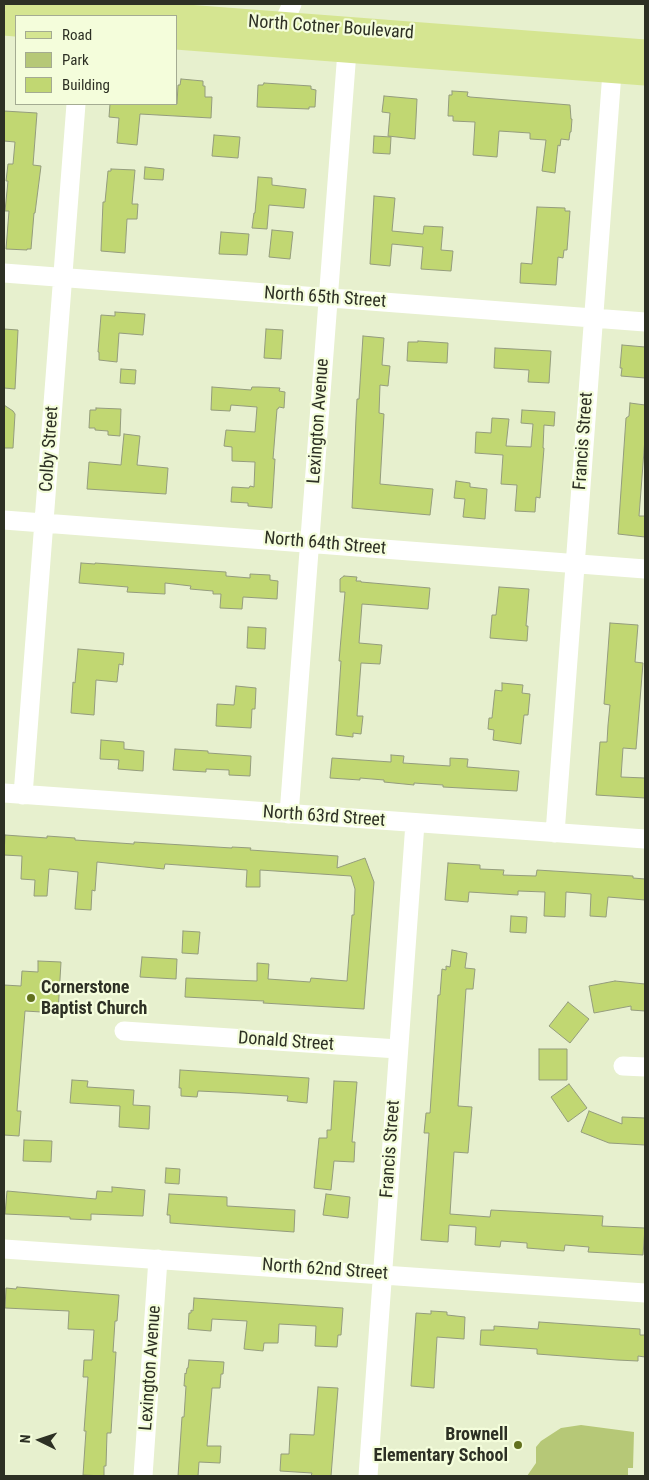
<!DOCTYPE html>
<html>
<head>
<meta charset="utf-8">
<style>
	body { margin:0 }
	#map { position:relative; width:649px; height:1480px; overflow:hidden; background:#e7f0ce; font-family:"Roboto Condensed",sans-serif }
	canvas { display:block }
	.frame { position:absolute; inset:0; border:5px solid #2d3024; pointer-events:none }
	.legend { position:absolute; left:15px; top:15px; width:162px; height:90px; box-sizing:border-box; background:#f4fddb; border:1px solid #a4ab92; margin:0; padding:6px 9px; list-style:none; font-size:15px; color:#2d3024 }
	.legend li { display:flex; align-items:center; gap:10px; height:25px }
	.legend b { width:25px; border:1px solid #a4ab92 }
	.north { position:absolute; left:15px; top:1415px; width:50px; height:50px; -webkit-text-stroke:4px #f4fddb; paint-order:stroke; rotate:274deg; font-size:14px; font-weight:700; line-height:20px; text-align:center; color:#2d3024 }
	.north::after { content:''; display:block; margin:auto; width:18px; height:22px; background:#2d3024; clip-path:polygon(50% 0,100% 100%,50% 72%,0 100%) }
</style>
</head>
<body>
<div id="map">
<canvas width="649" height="1480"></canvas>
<div class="frame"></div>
<ul class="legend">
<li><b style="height:6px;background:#d5e591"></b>Road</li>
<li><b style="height:14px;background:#b6c877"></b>Park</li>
<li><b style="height:14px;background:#c1d772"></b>Building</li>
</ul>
<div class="north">N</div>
</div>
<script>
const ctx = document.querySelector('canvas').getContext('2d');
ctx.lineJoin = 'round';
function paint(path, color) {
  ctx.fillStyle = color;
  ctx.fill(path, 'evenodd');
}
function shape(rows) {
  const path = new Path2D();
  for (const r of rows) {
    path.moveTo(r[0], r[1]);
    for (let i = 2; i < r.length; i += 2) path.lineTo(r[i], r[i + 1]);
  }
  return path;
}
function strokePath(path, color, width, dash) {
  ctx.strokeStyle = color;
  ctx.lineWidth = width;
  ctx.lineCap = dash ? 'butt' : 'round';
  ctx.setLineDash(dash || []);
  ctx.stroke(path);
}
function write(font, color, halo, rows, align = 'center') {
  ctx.font = font + ' "Roboto Condensed",sans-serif';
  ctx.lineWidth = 4.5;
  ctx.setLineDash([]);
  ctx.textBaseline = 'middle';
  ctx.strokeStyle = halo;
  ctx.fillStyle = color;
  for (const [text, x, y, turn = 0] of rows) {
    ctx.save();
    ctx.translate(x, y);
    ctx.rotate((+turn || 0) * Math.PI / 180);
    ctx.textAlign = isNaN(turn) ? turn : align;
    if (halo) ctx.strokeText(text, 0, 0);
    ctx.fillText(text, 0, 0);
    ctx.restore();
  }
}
const green = shape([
	[581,1425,634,1432,633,1468,628,1468,628,1476,527,1476,536,1463,536,1447,541,1441,561,1428]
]);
const building = shape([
	[181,79,203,81,203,86,205,86,205,97,212,97,211,118,140,114,137,145,117,143,119,118,109,117,110,104,177,104,178,85,180,85,181,79],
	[264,83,311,86,311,89,316,90,315,107,309,107,309,109,257,107,258,85,263,85,264,83],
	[452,91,468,92,467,96,470,97,570,105,571,119,572,119,571,132,570,132,569,140,561,139,560,146,558,145,555,173,542,171,546,140,530,139,530,133,499,131,497,157,473,155,475,122,453,121,453,116,448,116,449,95,452,95,452,91],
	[384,96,417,99,415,139,388,136,390,113,382,112,384,96],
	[4,111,37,113,33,165,41,166,35,213,34,213,31,249,27,249,27,250,6,249,9,211,5,211,8,181,6,181,8,164,13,164,15,142,4,141,4,111],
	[214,135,240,137,238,158,212,156,214,135],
	[374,136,391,137,390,154,373,153,374,136],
	[145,167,164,169,163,180,144,179,145,167],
	[111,169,135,170,132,204,138,204,137,219,127,219,125,253,101,251,103,202,105,202,108,171,111,171,111,169],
	[258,177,272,178,272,185,306,189,304,208,269,205,267,229,252,228,254,213,255,213,258,177],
	[374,196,395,198,392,231,423,234,424,226,443,227,441,250,453,251,451,271,421,269,423,247,392,244,390,266,370,264,374,196],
	[537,207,565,208,565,211,570,211,567,250,564,250,563,258,558,257,556,285,520,283,521,263,532,264,537,207],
	[272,230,293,232,290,259,269,257,272,230],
	[221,232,249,234,247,255,219,254,221,232],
	[115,312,145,314,143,335,119,333,117,362,99,360,99,352,98,352,101,315,115,316,115,312],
	[4,329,18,330,15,389,4,388,4,329],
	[266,329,283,330,281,359,264,358,266,329],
	[363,336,384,338,382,365,390,366,388,386,380,385,379,413,384,414,380,484,433,489,430,515,352,508,356,418,357,399,359,399,363,336],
	[418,341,448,343,447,363,407,361,408,342,418,342,418,341],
	[622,345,645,347,645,378,621,376,622,368,620,368,622,345],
	[495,348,551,351,549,383,528,382,529,370,494,368,495,348],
	[121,369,136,370,135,384,120,383,121,369],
	[212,387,251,390,252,387,259,387,280,388,279,391,285,392,284,408,279,407,278,409,277,409,273,459,275,459,272,508,248,506,248,503,231,502,232,487,249,488,250,486,254,487,255,462,232,461,232,447,224,446,226,430,255,432,257,407,231,405,230,411,211,410,212,387],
	[630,403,645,405,645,438,639,516,645,516,645,537,618,534,626,418,629,416,630,403],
	[4,405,13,411,15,414,13,448,4,448,4,405],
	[96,408,121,409,120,436,108,435,108,431,95,430,95,428,89,428,90,410,96,410,96,408],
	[522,410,555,412,554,426,544,425,543,448,544,448,540,498,536,497,535,512,515,511,517,485,501,484,503,455,475,453,476,432,491,433,492,418,509,419,506,446,531,447,533,424,521,423,522,410],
	[124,434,140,436,137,465,168,468,166,494,87,489,89,462,121,465,124,434],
	[456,481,470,483,470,487,487,489,485,519,463,517,465,499,454,498,456,481],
	[81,563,95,564,95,563,226,572,226,576,250,578,250,574,270,575,270,580,278,581,277,599,243,597,242,609,220,608,221,594,213,594,213,591,190,589,191,586,165,583,165,594,127,592,128,587,79,583,81,563],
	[344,576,357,577,356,581,361,581,361,582,430,588,428,609,362,604,359,643,382,645,380,664,361,663,357,716,363,716,361,734,353,733,353,737,336,735,341,661,339,661,345,592,340,592,340,579,344,576],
	[499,587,529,589,526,626,528,626,527,641,490,638,492,615,496,615,499,587],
	[610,623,638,625,635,662,643,663,636,749,623,748,621,777,645,778,645,798,596,795,600,742,607,742,608,725,610,705,604,704,610,623],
	[248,627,266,628,265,649,247,648,248,627],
	[78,649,124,653,123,665,119,664,117,682,96,680,94,715,71,713,73,682,75,683,78,649],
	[502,683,523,685,522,693,530,694,528,715,524,715,521,744,493,740,494,730,488,729,489,718,492,718,495,690,502,691,502,683],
	[236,686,256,688,255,709,252,709,251,728,216,726,217,704,234,705,236,686],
	[101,740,124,742,124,749,144,751,143,771,118,769,119,760,100,759,101,740],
	[175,749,208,751,208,753,251,756,250,776,229,775,229,770,206,769,206,772,173,770,175,749],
	[391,755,404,756,403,763,450,766,450,758,468,759,467,767,519,771,517,791,443,787,443,785,414,783,414,785,384,782,384,780,360,778,360,780,330,778,332,758,391,762,391,755],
	[5,835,47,838,47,836,75,838,75,840,134,844,134,842,232,848,232,847,251,848,250,850,338,856,337,868,365,858,374,882,364,1009,263,1003,264,1001,185,997,186,978,257,981,257,963,269,964,268,979,310,982,311,978,347,981,352,915,354,915,355,889,351,876,260,870,260,887,246,887,247,870,165,864,164,869,97,862,95,891,92,890,91,910,75,909,78,872,49,869,47,896,34,896,35,880,21,879,22,856,4,855,5,835],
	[448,863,480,865,480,869,504,870,503,875,536,876,537,870,633,876,633,878,645,879,645,900,608,897,606,917,590,916,591,894,566,892,565,917,544,916,545,892,518,891,518,895,469,892,468,902,445,900,448,863],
	[511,916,527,917,526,933,510,932,511,916],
	[183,931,200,932,198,954,182,953,183,931],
	[452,950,467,953,465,968,475,969,473,989,466,989,458,1106,472,1107,468,1153,454,1152,450,1214,490,1217,491,1210,603,1216,602,1226,645,1228,643,1255,588,1252,589,1247,565,1245,564,1251,527,1248,527,1243,501,1241,500,1247,475,1245,476,1227,449,1225,448,1242,421,1240,429,1133,424,1133,426,1113,430,1113,438,995,440,995,442,969,446,970,446,966,450,967,452,950],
	[142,957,177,959,176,979,140,977,142,957],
	[38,961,61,962,58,1013,25,1011,17,1111,21,1111,19,1136,4,1135,4,985,21,986,22,971,38,972,38,961],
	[615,981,645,984,645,1011,631,1010,631,1006,594,1013,589,986,615,981],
	[568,1002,589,1019,570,1043,549,1026,568,1002],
	[539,1049,567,1049,567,1080,539,1080,539,1049],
	[180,1070,309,1078,307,1103,287,1101,288,1096,241,1093,198,1091,197,1097,181,1096,181,1088,179,1088,180,1070],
	[72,1080,88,1081,87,1087,134,1090,133,1105,150,1106,149,1129,119,1127,120,1106,70,1103,72,1080],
	[334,1081,357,1082,352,1142,355,1142,354,1162,334,1161,331,1190,314,1188,319,1138,327,1138,327,1130,331,1130,334,1081],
	[569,1084,587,1108,568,1122,551,1097,569,1084],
	[589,1111,622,1124,622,1117,645,1118,645,1145,609,1143,581,1132,589,1111],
	[24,1140,52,1141,51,1162,23,1161,24,1140],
	[166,1168,180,1169,179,1184,165,1183,166,1168],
	[112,1187,145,1190,143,1216,91,1214,91,1220,70,1219,70,1217,5,1214,7,1191,96,1199,97,1191,112,1192,112,1187],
	[169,1194,227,1197,227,1206,295,1210,294,1232,170,1223,170,1215,167,1215,169,1194],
	[326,1194,350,1197,348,1218,323,1215,326,1194],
	[17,1287,119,1295,117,1321,115,1321,113,1352,116,1352,111,1433,107,1433,106,1466,104,1466,104,1476,83,1475,86,1431,84,1431,88,1377,83,1377,84,1360,92,1360,94,1330,68,1329,69,1311,5,1308,6,1288,16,1289,17,1287],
	[194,1298,343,1308,341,1335,338,1335,337,1347,315,1346,316,1326,279,1324,278,1343,264,1343,263,1351,244,1349,247,1321,212,1319,211,1331,188,1329,189,1313,191,1313,191,1310,193,1311,194,1298],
	[431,1311,447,1312,447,1315,465,1317,464,1339,437,1337,434,1388,411,1386,416,1313,431,1314,431,1311],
	[539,1322,640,1329,640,1335,645,1335,645,1357,638,1356,638,1361,617,1360,537,1354,537,1349,480,1345,481,1330,494,1330,494,1326,538,1329,539,1322],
	[189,1360,224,1362,223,1374,221,1374,220,1388,212,1388,207,1446,221,1446,220,1463,199,1462,198,1476,178,1476,182,1417,184,1417,186,1386,184,1386,185,1373,186,1374,187,1368,188,1368,189,1360],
	[318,1387,338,1388,331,1476,311,1476,312,1473,280,1471,281,1454,289,1454,290,1434,314,1435,318,1387]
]);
const minor = shape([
	[282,36,283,24,292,4],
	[4,273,645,322],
	[4,520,645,569],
	[4,793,645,839],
	[23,795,76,104],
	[289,814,348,38],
	[555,833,613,59],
	[124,1031,398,1049],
	[623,1066,645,1067],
	[4,1249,645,1293],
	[143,1476,158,1259],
	[368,1476,415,823]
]);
const major = shape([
	[16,4,645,52],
	[4,23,16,24],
	[176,37,645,73]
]);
const markers = [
	[31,998,5,"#62711d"],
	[518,1445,5,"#62711d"]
];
const streetNames = [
	["North Cotner Boulevard",331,28,4],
	["North 65th Street",325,298,4],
	["Lexington Avenue",319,421,-86],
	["Francis Street",584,441,-86],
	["Colby Street",50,449,-86],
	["North 64th Street",325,544,5],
	["North 63rd Street",324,817,4],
	["Donald Street",286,1042,4],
	["Francis Street",391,1149,-86],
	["North 62nd Street",325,1270,4],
	["Lexington Avenue",151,1368,-86]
];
const poiNames = [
	["Cornerstone",41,988],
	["Baptist Church",41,1009],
	["Brownell",508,1435,"right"],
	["Elementary School",508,1456,"right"]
];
paint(green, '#b6c877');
paint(building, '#c1d772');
strokePath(building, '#949c7d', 1);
strokePath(minor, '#fff', 19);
strokePath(major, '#d5e591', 25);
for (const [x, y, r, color] of markers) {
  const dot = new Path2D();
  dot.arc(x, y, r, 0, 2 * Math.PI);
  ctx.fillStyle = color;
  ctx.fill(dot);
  strokePath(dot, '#f4fddb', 2);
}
write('18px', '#2d3024', '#f4fddb', streetNames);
write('bold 18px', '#2d3024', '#f4fddb', poiNames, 'left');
</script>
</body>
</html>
